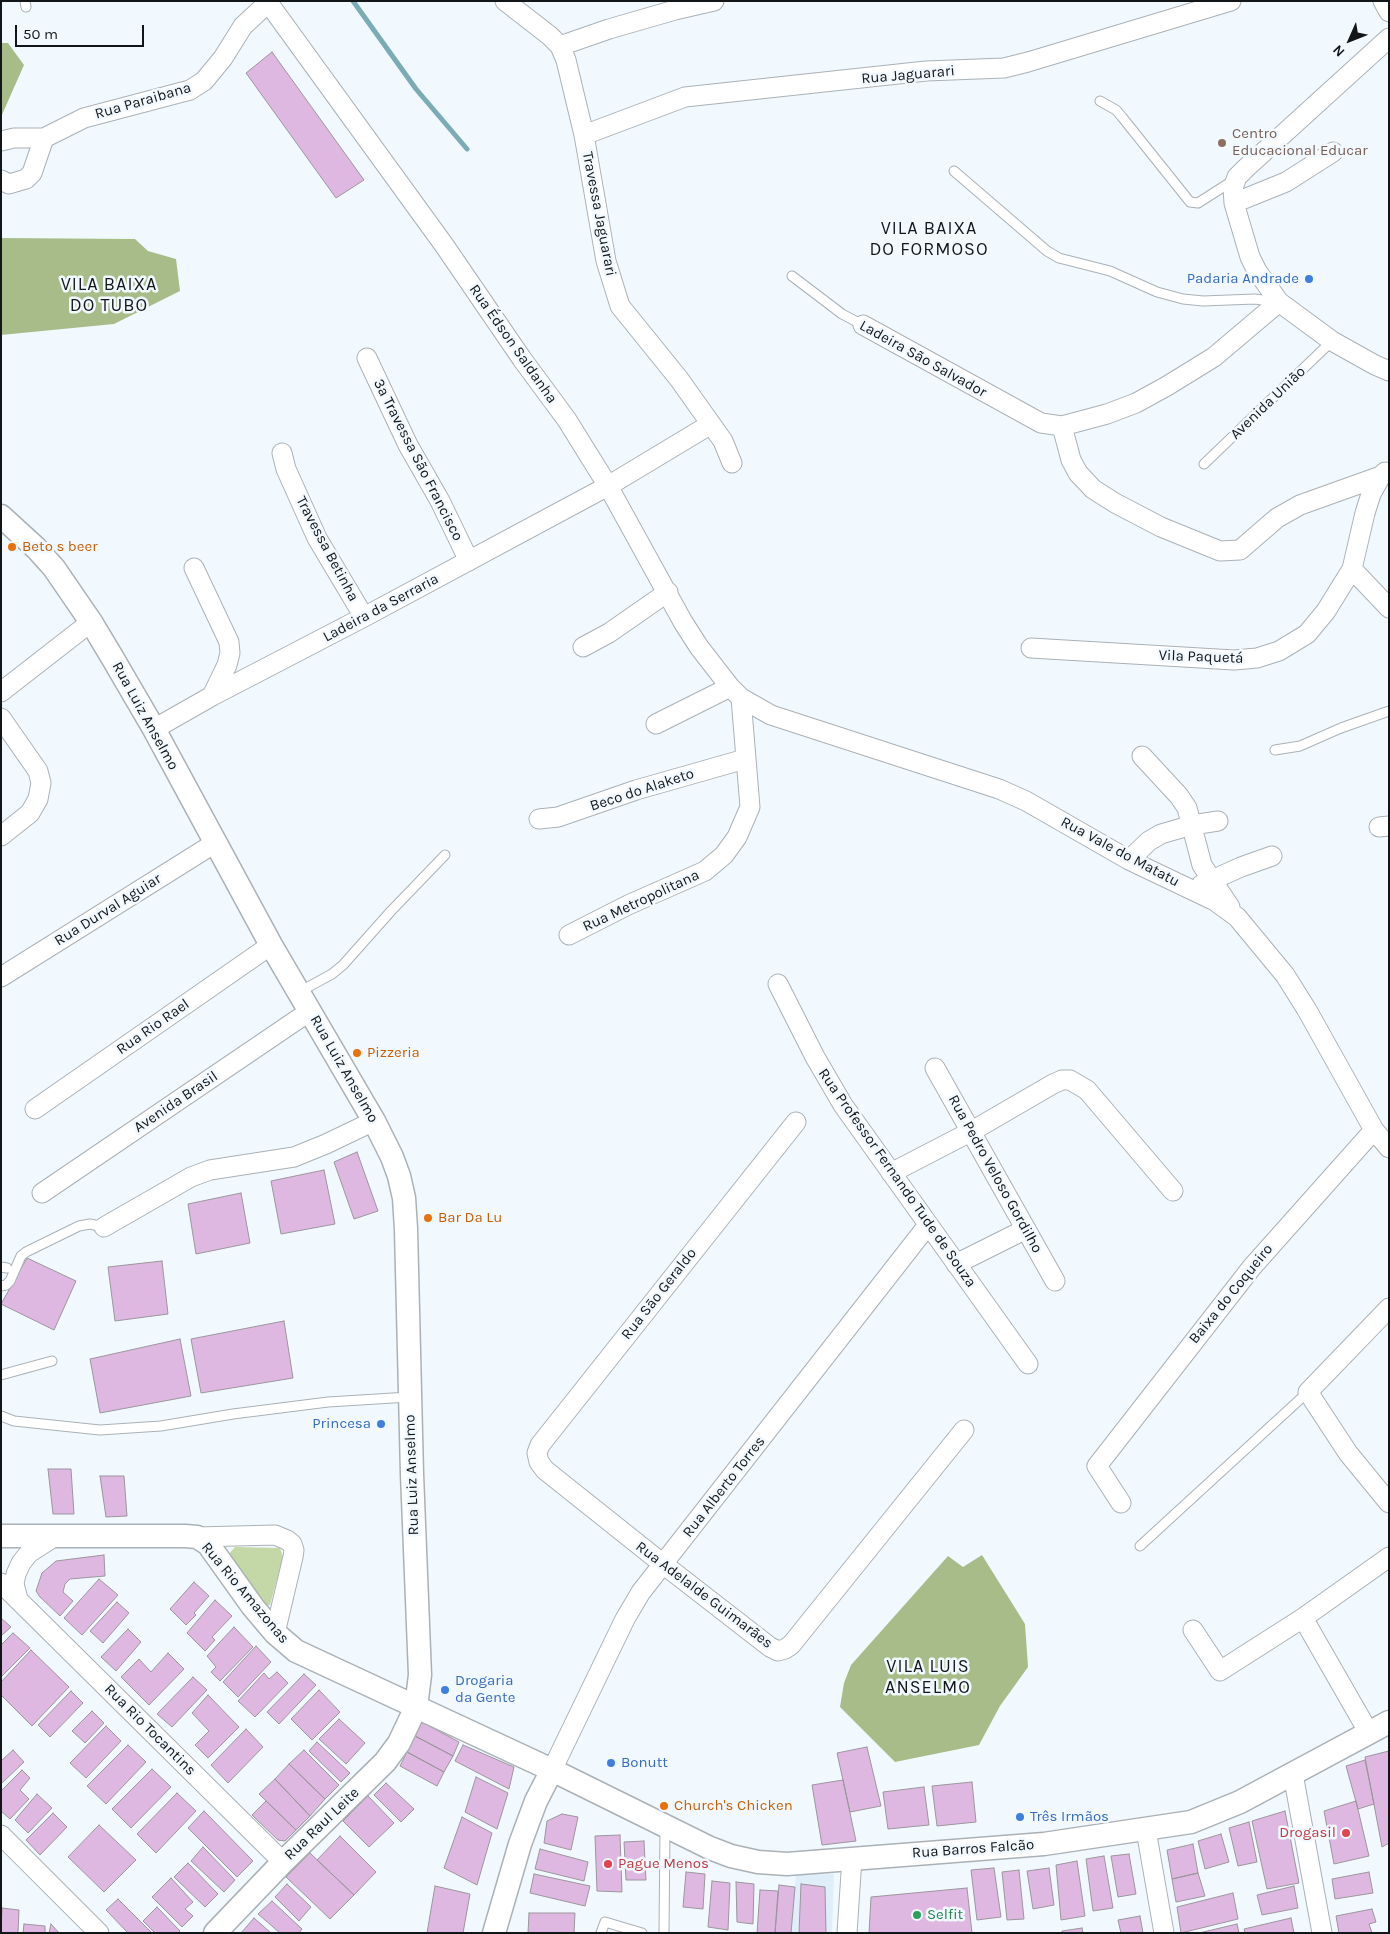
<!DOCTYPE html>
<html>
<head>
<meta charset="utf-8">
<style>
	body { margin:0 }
	#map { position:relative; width:1390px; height:1934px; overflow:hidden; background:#f1f9ff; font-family:Karla,sans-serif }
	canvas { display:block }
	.frame { position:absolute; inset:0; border:2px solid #131618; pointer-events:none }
	.north { position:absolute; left:1325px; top:15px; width:50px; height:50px; -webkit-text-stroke:4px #f1f9ff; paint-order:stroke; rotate:226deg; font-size:14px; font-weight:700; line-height:20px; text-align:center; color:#131618 }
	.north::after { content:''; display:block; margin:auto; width:18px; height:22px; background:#131618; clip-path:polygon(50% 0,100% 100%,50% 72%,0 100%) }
	.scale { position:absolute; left:15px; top:25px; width:129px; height:22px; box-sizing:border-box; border:2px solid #131618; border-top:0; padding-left:6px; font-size:15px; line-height:18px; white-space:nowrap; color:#131618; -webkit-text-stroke:4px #f1f9ff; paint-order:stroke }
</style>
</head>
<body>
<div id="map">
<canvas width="1390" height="1934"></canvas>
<div class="frame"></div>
<div class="north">N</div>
<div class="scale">50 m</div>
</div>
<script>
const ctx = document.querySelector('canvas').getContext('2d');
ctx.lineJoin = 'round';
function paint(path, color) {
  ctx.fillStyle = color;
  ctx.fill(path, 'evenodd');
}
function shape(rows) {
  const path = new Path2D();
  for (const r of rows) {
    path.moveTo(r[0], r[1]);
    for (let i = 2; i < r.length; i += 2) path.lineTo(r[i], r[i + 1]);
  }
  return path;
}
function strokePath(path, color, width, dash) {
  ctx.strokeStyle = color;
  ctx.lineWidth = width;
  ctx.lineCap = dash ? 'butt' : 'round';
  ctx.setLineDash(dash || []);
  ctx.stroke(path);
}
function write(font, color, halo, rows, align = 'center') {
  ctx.font = font + ' Karla,sans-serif';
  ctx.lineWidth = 5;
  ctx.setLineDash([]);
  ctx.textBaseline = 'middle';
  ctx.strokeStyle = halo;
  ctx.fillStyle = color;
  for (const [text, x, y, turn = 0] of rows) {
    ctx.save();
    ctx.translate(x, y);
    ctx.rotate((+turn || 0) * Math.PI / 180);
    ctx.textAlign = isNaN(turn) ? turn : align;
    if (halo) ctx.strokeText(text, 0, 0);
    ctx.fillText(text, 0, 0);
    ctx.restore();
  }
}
const built = shape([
	[796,1873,834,1874,832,1933,791,1933]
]);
const green = shape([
	[235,1547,280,1548,283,1557,270,1605,263,1606,228,1555]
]);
const forest = shape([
	[1,43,8,43,24,65,1,117],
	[1,238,135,239,148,251,176,259,180,291,114,324,1,335],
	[982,1555,1025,1624,1028,1667,1000,1706,979,1745,895,1762,840,1707,844,1683,851,1665,948,1556,963,1567]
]);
const stream = shape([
	[353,1,416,89,467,149]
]);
const building = shape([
	[272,52,364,180,336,198,246,73,272,52],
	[357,1152,378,1211,354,1219,334,1162,357,1152],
	[324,1170,335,1224,281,1234,271,1181,324,1170],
	[241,1193,250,1243,196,1254,188,1204,241,1193],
	[27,1258,76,1281,54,1330,1,1304,27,1258],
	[162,1261,168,1314,115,1321,108,1267,162,1261],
	[284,1321,293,1378,201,1393,191,1339,284,1321],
	[180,1339,191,1396,100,1413,90,1359,180,1339],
	[48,1469,71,1469,74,1514,53,1514,48,1469],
	[100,1476,124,1476,127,1516,106,1517,100,1476],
	[104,1555,105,1576,70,1579,65,1584,63,1592,73,1601,60,1616,40,1597,36,1591,42,1573,56,1561,104,1555],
	[99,1579,118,1595,82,1635,64,1618,99,1579],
	[194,1582,209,1596,194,1613,196,1615,186,1625,170,1609,194,1582],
	[215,1600,232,1616,212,1637,215,1640,205,1651,187,1633,215,1600],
	[117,1602,129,1613,103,1643,90,1631,117,1602],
	[1,1618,11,1627,1,1636,1,1618],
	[234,1627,253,1647,220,1681,211,1672,216,1667,207,1656,234,1627],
	[128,1629,141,1642,116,1671,101,1657,128,1629],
	[13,1633,30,1648,1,1677,1,1645,13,1633],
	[256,1646,271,1662,238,1697,223,1682,256,1646],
	[31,1650,69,1687,32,1726,1,1695,1,1682,31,1650],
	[168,1653,184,1669,149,1705,121,1677,139,1659,151,1672,168,1653],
	[277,1672,288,1683,255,1717,238,1701,264,1673,269,1679,277,1672],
	[304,1674,316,1685,279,1724,267,1712,304,1674],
	[193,1677,207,1690,172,1727,157,1714,193,1677],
	[319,1690,340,1712,312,1740,291,1719,319,1690],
	[71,1691,83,1703,50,1737,38,1725,71,1691],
	[208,1695,239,1727,208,1758,195,1745,209,1731,192,1713,208,1695],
	[92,1711,104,1723,85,1743,72,1731,92,1711],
	[339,1719,365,1743,346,1764,319,1739,339,1719],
	[422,1722,459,1742,453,1756,415,1736,422,1722],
	[106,1726,121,1741,86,1778,70,1763,106,1726],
	[246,1729,263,1747,228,1783,211,1765,246,1729],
	[415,1736,453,1756,444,1772,407,1752,415,1736],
	[317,1742,350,1773,341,1782,309,1751,317,1742],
	[128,1745,146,1762,106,1804,87,1786,128,1745],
	[463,1745,514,1767,509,1789,455,1761,463,1745],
	[867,1747,881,1806,850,1812,837,1753,867,1747],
	[13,1750,24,1762,1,1784,1,1761,13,1750],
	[304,1750,339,1785,325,1799,289,1764,304,1750],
	[1389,1751,1389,1843,1382,1847,1365,1757,1389,1751],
	[407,1752,444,1772,437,1786,400,1766,407,1752],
	[1365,1760,1374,1804,1358,1809,1346,1766,1365,1760],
	[289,1764,325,1799,310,1816,275,1779,289,1764],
	[152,1769,171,1787,131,1828,112,1809,152,1769],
	[22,1770,30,1778,20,1790,29,1799,10,1819,1,1811,1,1791,22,1770],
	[476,1777,508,1793,497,1829,465,1812,476,1777],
	[275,1779,310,1816,296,1830,259,1794,275,1779],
	[843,1780,856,1841,822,1845,812,1785,843,1780],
	[972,1782,976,1822,937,1826,932,1786,972,1782],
	[386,1783,414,1809,401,1822,374,1795,386,1783],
	[924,1787,929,1825,888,1829,883,1792,924,1787],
	[177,1793,196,1811,156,1853,137,1834,177,1793],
	[37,1794,52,1808,28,1833,15,1820,37,1794],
	[368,1796,394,1823,369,1847,343,1821,368,1796],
	[266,1801,296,1830,285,1841,278,1840,252,1815,266,1801],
	[1356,1801,1369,1856,1334,1864,1324,1811,1356,1801],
	[204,1811,253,1861,237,1877,188,1828,204,1811],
	[1285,1811,1299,1883,1267,1889,1252,1821,1285,1811],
	[53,1813,67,1827,40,1855,26,1840,53,1813],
	[562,1814,578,1817,571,1850,544,1843,547,1821,562,1814],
	[462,1817,492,1833,477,1885,444,1868,462,1817],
	[1249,1822,1257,1862,1238,1866,1229,1828,1249,1822],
	[99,1825,136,1860,104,1892,68,1857,99,1825],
	[1221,1834,1229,1862,1205,1869,1198,1841,1221,1834],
	[620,1835,622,1892,597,1891,595,1836,620,1835],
	[340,1836,376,1872,354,1895,317,1860,340,1836],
	[644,1841,646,1880,626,1880,624,1842,644,1841],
	[1193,1844,1198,1873,1172,1879,1167,1850,1193,1844],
	[203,1847,235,1880,224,1892,191,1861,203,1847],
	[540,1849,588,1862,584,1881,535,1869,540,1849],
	[310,1853,354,1895,330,1919,286,1877,310,1853],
	[1129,1854,1136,1894,1118,1897,1111,1856,1129,1854],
	[1104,1856,1113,1908,1093,1911,1086,1859,1104,1856],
	[1077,1861,1085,1916,1061,1920,1056,1865,1077,1861],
	[188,1863,218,1894,205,1907,174,1877,188,1863],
	[994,1868,1001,1917,977,1920,971,1870,994,1868],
	[1049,1868,1054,1905,1033,1909,1027,1871,1049,1868],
	[1019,1870,1024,1919,1007,1920,1002,1872,1019,1870],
	[686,1872,705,1874,703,1909,683,1907,686,1872],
	[1369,1872,1373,1893,1335,1899,1332,1879,1369,1872],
	[1198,1873,1205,1896,1176,1902,1172,1879,1198,1873],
	[534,1874,590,1886,585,1906,530,1893,534,1874],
	[171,1878,193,1902,185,1909,193,1916,182,1927,152,1897,171,1878],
	[712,1881,730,1883,728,1930,708,1927,712,1881],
	[736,1882,754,1884,753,1924,737,1922,736,1882],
	[287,1884,311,1907,299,1921,275,1897,287,1884],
	[801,1884,825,1887,826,1933,799,1933,801,1884],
	[779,1885,795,1887,791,1933,775,1933,779,1885],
	[435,1886,470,1894,463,1933,427,1933,435,1886],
	[1294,1886,1298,1908,1262,1915,1257,1895,1294,1886],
	[967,1888,972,1933,869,1933,871,1897,967,1888],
	[760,1890,778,1891,775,1933,757,1933,760,1890],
	[1233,1893,1238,1919,1181,1933,1177,1907,1233,1893],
	[118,1899,152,1933,128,1933,106,1910,118,1899],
	[272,1901,302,1929,299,1933,280,1933,258,1914,272,1901],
	[157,1907,180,1931,178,1933,155,1933,143,1921,157,1907],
	[2,1908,19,1910,18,1933,1,1933,2,1908],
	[1372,1909,1376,1922,1369,1924,1372,1933,1339,1933,1336,1916,1372,1909],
	[529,1913,575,1913,574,1933,528,1933,529,1913],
	[1140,1916,1143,1933,1121,1933,1118,1920,1140,1916],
	[254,1918,271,1933,241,1933,254,1918],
	[1291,1918,1294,1933,1245,1933,1244,1929,1291,1918],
	[24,1924,45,1926,45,1933,23,1933,24,1924],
	[51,1924,59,1933,49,1933,51,1924],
	[1237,1924,1239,1933,1199,1933,1237,1924],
	[1082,1928,1083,1933,1062,1933,1062,1931,1082,1928]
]);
const service = shape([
	[25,1,26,7],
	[1100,101,1116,110,1122,117,1190,202,1198,203,1234,180],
	[954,171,1047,251,1059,258,1110,271,1157,292,1183,299,1203,301,1255,299,1276,302],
	[792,276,842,314,863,325],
	[1204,464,1332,341],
	[1275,750,1300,746,1341,728,1389,711],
	[299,992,332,974,343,965,391,911,445,855],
	[1,1267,7,1268],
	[1,1286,6,1285,10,1281,21,1256,26,1252,79,1226,90,1224,104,1227],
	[1,1375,52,1361],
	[1,1416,14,1421,100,1430,161,1426,233,1414,328,1402,409,1397],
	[1140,1546,1308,1392],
	[601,1933,605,1922,642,1933],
	[664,1933,665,1827]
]);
const minor = shape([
	[267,1,444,245,522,359,567,420,608,486,683,622,699,647,730,687,741,698,771,715,999,789,1026,801,1129,860,1215,901,1237,917,1285,975,1307,1010,1374,1130,1389,1148],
	[505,1,550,36,560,46,566,60,584,135,606,261,620,306,679,379,723,441,732,463],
	[1383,1,1389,12],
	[1389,38,1246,168,1237,177,1233,188,1234,203,1250,257,1257,271,1279,302,1332,341,1375,365,1389,371],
	[560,46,609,29,675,10,714,1],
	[584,135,685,97,926,71,1004,68,1028,62,1231,1],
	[1,141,14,138,44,138,84,118,190,90,204,81,223,58,243,26,270,1],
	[1,180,9,184,26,179,32,173,44,138],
	[1234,203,1286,182,1333,152],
	[863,325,1041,423,1062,426,1107,414,1136,403,1167,386,1214,357,1279,302],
	[367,358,408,445,440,501,469,561],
	[1062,426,1071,460,1078,473,1093,489,1115,503,1161,527,1220,551,1240,550,1277,518,1300,505,1381,476,1385,472],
	[282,453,286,469,317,538,364,617],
	[194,568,229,642,230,653,227,665,212,696],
	[1352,569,1389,608],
	[583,647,609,633,668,592],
	[1031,648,1234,660,1257,658,1279,651,1307,634,1326,611,1352,569,1365,513,1371,494,1381,476],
	[1,692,91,622],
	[1,718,38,771,41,783,38,799,30,813,1,836],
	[656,724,730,687],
	[154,729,212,696,364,617,608,486,711,424],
	[1142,756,1179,796,1187,808,1202,865,1230,907],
	[539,819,558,817,636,790,745,759],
	[1379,827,1389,826],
	[1129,860,1149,841,1161,834,1192,825,1218,821],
	[1201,885,1241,867,1272,856],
	[569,935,628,905,705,871,724,855,737,837,750,807,741,698],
	[1,977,215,843],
	[778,984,815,1057,843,1105,1028,1364],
	[935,1068,1055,1281],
	[35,1109,271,945],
	[796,1122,540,1445,537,1453,539,1462,545,1470,663,1564,770,1647,778,1651,785,1649,791,1645,964,1430],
	[891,1173,972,1131,1053,1084,1062,1080,1070,1080,1087,1090,1173,1191],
	[42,1193,310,1011],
	[104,1227,191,1177,210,1170,294,1157,326,1144,374,1121],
	[956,1264,1026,1229],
	[1389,1308,1308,1392,1348,1453,1389,1503],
	[1121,1503,1097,1466,1252,1267,1374,1130],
	[197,1537,275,1535,287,1540,292,1544,294,1550,293,1557,275,1633],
	[1,1583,283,1862],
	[18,1599,14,1584,16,1574,21,1563,29,1553,54,1537],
	[1303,1618,1369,1733],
	[1193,1630,1220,1671,1303,1618,1389,1557],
	[552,1770,625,1619,641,1592,928,1225],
	[1293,1774,1322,1933],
	[1146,1830,1164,1933],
	[1,1835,99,1933],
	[847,1933,852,1858]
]);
const tertiary = shape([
	[1,516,36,548,54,568,91,622,112,657,154,729,271,945,374,1121,392,1157,399,1176,404,1198,406,1229,412,1474,420,1675,416,1707,399,1743,385,1762,283,1862,215,1933],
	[1,1536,185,1536,197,1537,208,1544,253,1607,275,1633,296,1651,552,1770,710,1848,731,1856,758,1862,787,1864,1044,1844,1191,1822,1240,1802,1389,1722],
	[494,1933,520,1844,536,1801,552,1770]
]);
const markers = [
	[1222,143,5,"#8d6e63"],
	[1309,279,5,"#3f7fe0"],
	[12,547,5,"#e8710a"],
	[357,1053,5,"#e8710a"],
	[428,1218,5,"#e8710a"],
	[381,1424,5,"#3f7fe0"],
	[445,1690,5,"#3f7fe0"],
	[611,1763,5,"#3f7fe0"],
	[664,1806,5,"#e8710a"],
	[1020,1817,5,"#3f7fe0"],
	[1346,1833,5,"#e0444e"],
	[608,1864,5,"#e0444e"],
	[917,1915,5,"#2e9e5b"]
];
const streetNames = [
	["Rua Jaguarari",908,75,-5],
	["Rua Paraibana",143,101,-16],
	["Travessa Jaguarari",599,214,79],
	["Rua Édson Saldanha",513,344,55],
	["Ladeira São Salvador",923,359,29],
	["Avenida União",1268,403,-44],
	["3ª Travessa São Francisco",418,460,63],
	["Travessa Betinha",327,549,62],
	["Ladeira da Serraria",381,608,-28],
	["Vila Paquetá",1201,657,2],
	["Rua Luiz Anselmo",145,716,61],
	["Beco do Alaketo",642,790,-18],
	["Rua Vale do Matatu",1120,852,28],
	["Rua Metropolitana",641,901,-25],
	["Rua Durval Aguiar",108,910,-32],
	["Rua Rio Rael",153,1027,-35],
	["Rua Luiz Anselmo",344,1069,60],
	["Avenida Brasil",176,1102,-34],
	["Rua Pedro Veloso Gordilho",995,1174,61],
	["Rua Professor Fernando Tude de Souza",897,1178,55],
	["Rua Sāo Geraldo",659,1294,-52],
	["Baixa do Coqueiro",1231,1294,-51],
	["Rua Luiz Anselmo",412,1475,-92],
	["Rua Alberto Torres",724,1487,-52],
	["Rua Rio Amazonas",245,1593,50],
	["Rua Adelalde Guimarães",704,1595,37],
	["Rua Rio Tocantins",150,1730,45],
	["Rua Raul Leite",322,1824,-44],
	["Rua Barros Falcão",973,1849,-4]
];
const educationNames = [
	["Centro",1232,134],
	["Educacional Educar",1232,151]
];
const shopNames = [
	["Padaria Andrade",1299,279,"right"],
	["Princesa",371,1424,"right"],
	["Drogaria",455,1681],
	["da Gente",455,1698],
	["Bonutt",621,1763],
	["Três Irmãos",1030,1817]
];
const foodNames = [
	["Beto s beer",22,547],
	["Pizzeria",367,1053],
	["Bar Da Lu",438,1218],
	["Church's Chicken",674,1806]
];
const healthNames = [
	["Drogasil",1336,1833],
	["Pague Menos",618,1864,"left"]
];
const leisureNames = [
	["Selfit",927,1915]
];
const quarterNames = [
	["VILA BAIXA",929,229],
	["DO FORMOSO",929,250],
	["VILA BAIXA",109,285],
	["DO TUBO",109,306],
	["VILA LUIS",928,1667],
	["ANSELMO",928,1688]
];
paint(built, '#dfeef8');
paint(green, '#c4d7a6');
paint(forest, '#a8bc8a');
strokePath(stream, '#7bacb6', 5);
paint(building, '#dfb8e2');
strokePath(building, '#9b959c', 1);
strokePath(service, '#aab1b6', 11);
strokePath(minor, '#aab1b6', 21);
strokePath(tertiary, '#aab1b6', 25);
strokePath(service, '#fff', 9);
strokePath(minor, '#fff', 19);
strokePath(tertiary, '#fff', 22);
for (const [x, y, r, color] of markers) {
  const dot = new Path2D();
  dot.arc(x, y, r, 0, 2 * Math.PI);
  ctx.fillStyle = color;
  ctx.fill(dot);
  strokePath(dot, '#f1f9ff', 2);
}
write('15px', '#131618', '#f1f9ff', streetNames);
write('15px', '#785e54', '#f1f9ff', educationNames, 'left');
write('15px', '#366cbe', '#f1f9ff', shopNames, 'left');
write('15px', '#c56008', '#f1f9ff', foodNames, 'left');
write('15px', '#be3a42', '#f1f9ff', healthNames, 'right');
write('15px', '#27864d', '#f1f9ff', leisureNames, 'left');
ctx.letterSpacing = '1px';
write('18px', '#131618', '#f1f9ff', quarterNames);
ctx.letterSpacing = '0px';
</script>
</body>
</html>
